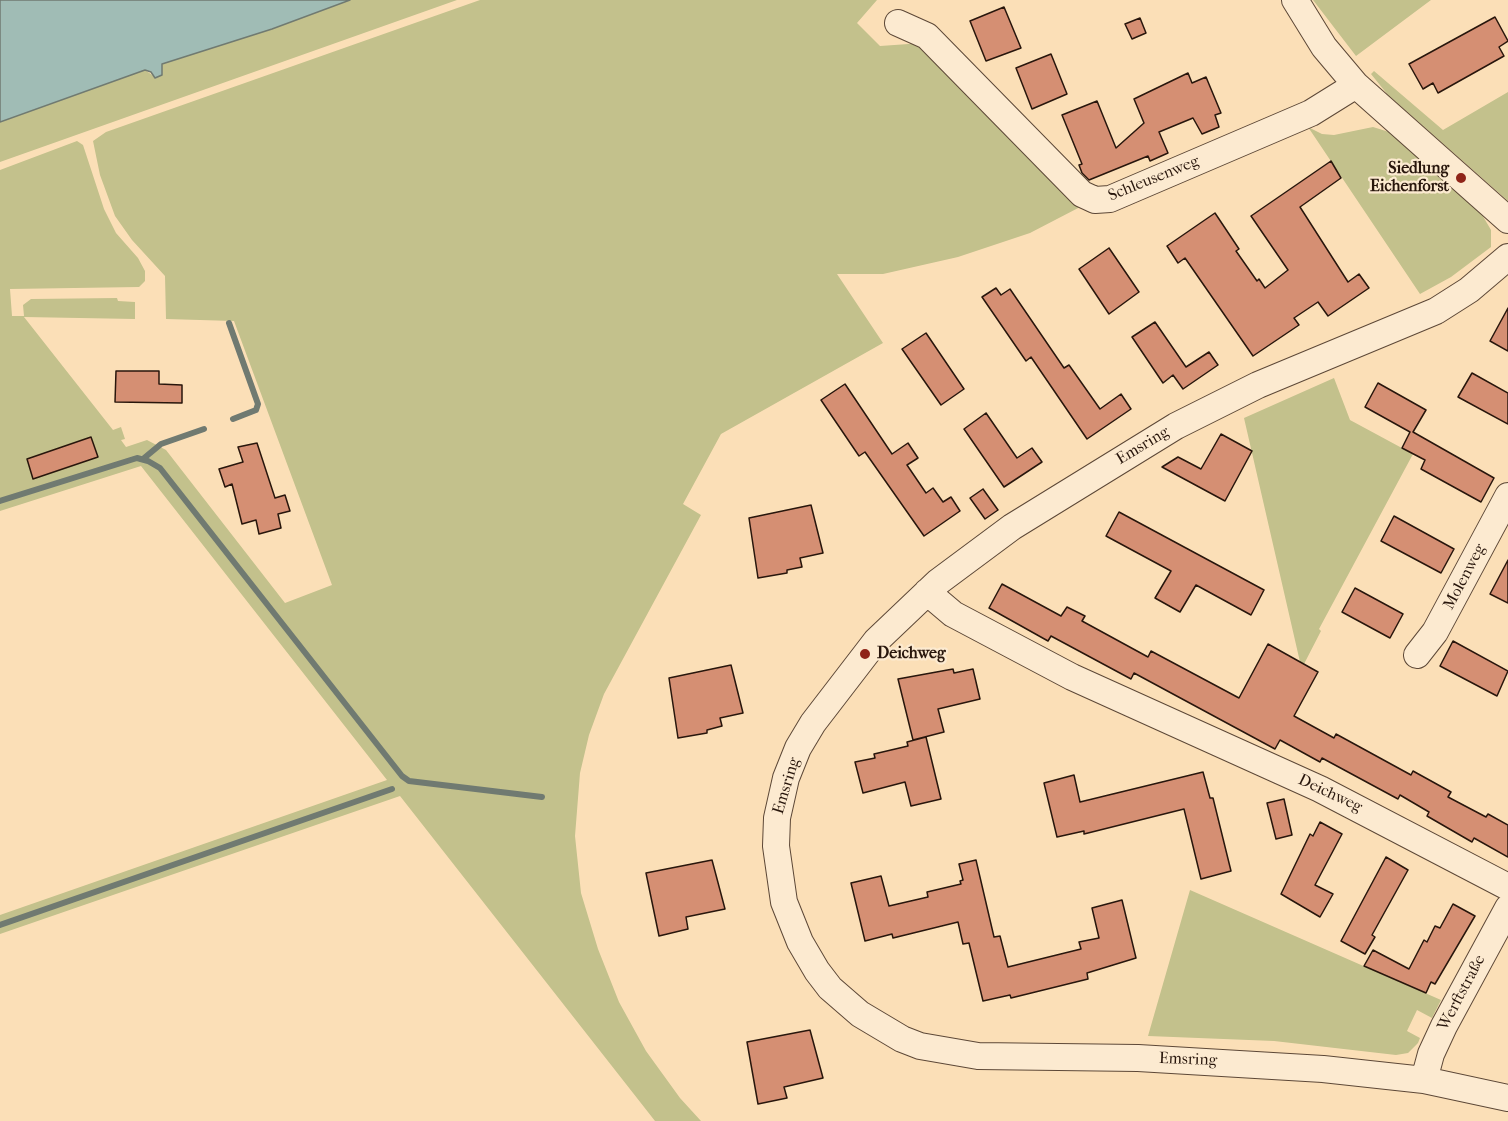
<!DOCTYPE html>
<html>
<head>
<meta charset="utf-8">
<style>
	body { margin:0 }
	canvas { display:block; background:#fbdfb7 }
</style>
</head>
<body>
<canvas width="1508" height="1121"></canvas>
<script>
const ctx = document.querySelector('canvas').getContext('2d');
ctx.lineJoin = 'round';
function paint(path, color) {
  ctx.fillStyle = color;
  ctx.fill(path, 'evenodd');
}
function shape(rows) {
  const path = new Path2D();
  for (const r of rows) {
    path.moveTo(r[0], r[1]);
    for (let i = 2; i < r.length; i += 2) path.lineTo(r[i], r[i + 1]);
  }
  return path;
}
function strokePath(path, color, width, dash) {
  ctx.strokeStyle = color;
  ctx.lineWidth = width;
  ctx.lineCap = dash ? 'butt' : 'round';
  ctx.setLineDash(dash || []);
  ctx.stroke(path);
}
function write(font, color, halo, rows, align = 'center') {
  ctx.font = font + ' "IM FELL French Canon",serif';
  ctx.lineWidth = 4.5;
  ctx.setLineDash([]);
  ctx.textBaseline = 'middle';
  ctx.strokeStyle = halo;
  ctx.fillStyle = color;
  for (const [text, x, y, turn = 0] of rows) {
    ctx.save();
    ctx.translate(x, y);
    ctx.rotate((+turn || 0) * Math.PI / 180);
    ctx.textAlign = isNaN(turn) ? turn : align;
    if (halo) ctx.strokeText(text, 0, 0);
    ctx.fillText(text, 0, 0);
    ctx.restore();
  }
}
const green = shape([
	[350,0,457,0,0,162,0,122,145,70,155,77,162,75,162,64,272,29],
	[480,0,877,0,857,23,880,46,923,43,1082,206,1030,233,958,257,883,274,837,274,883,343,721,434,683,504,701,515,604,694,589,735,580,773,575,836,581,893,598,949,619,1002,646,1051,680,1098,701,1121,655,1121,400,796,0,934,0,915,387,780,141,466,0,511,0,170,77,141,83,145,104,209,116,233,138,258,145,271,145,281,139,287,10,289,12,316,24,316,23,305,31,299,117,298,118,301,135,302,135,319,24,317,113,430,121,427,125,439,121,440,126,447,147,440,166,450,285,603,332,585,234,321,166,319,165,276,132,240,115,216,100,175,93,141,106,132],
	[1313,0,1431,0,1356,56],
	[1374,71,1443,130,1508,92,1508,201,1388,95,1371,74],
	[1308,127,1322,134,1334,135,1373,127,1389,132,1481,213,1491,230,1491,247,1451,277,1420,294],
	[1334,378,1350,420,1413,454,1319,629,1321,631,1304,664,1300,662,1244,418],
	[1190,890,1441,1000,1432,1018,1417,1010,1407,1031,1420,1038,1418,1043,1408,1053,1396,1055,1274,1041,1148,1036]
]);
const water = shape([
	[0,0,350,0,272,29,162,64,162,75,155,78,151,72,145,70,0,122,0,0]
]);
const stream = shape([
	[229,323,258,404,256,410,233,419],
	[143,459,161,444,204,429],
	[0,501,137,458,148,461,160,468,402,776,409,781,542,797],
	[0,925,392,789]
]);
const building = shape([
	[1004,7,1021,48,986,61,970,21,1004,7],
	[1495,17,1508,41,1499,47,1504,56,1438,93,1433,83,1423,89,1409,64,1495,17],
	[1140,18,1146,33,1132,39,1125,24,1140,18],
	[1051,54,1067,94,1032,109,1016,68,1051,54],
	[1188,73,1192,83,1206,77,1221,113,1215,115,1219,127,1202,134,1193,118,1159,132,1168,153,1150,161,1148,156,1089,180,1082,173,1079,165,1082,164,1062,115,1097,101,1116,148,1144,123,1134,99,1188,73],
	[1331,161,1341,178,1300,207,1348,282,1359,274,1369,288,1328,316,1318,302,1294,318,1299,325,1253,356,1185,258,1178,263,1167,246,1215,213,1239,249,1236,251,1257,281,1259,279,1265,288,1288,270,1251,216,1331,161],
	[1109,248,1139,292,1109,314,1079,269,1109,248],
	[996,288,1001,295,1010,289,1064,368,1069,365,1100,409,1121,394,1131,409,1087,439,1031,357,1026,361,982,297,996,288],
	[1508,308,1508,351,1490,341,1508,308],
	[1155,322,1186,367,1209,352,1218,365,1183,389,1173,375,1163,383,1132,337,1155,322],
	[926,333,964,389,941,405,902,349,926,333],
	[116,371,159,371,159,384,182,385,182,403,115,402,116,371],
	[1472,373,1508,393,1508,424,1458,397,1472,373],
	[1378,383,1426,410,1413,432,1494,478,1481,502,1421,469,1425,460,1402,448,1410,432,1365,407,1378,383],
	[845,384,892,454,908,443,918,458,907,465,926,493,933,488,943,502,951,497,960,511,924,536,865,452,859,456,821,400,845,384],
	[986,413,1017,458,1032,448,1042,462,1004,487,964,429,986,413],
	[1221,434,1252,451,1225,501,1162,467,1178,457,1201,469,1221,434],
	[91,437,98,457,33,479,27,459,91,437],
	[257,443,275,498,285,495,290,511,278,514,281,528,259,534,256,520,242,524,232,484,225,487,219,469,243,462,238,447,257,443],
	[983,489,998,510,985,519,970,498,983,489],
	[811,505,823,553,800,558,802,567,787,570,787,573,758,578,749,518,811,505],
	[1119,512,1264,590,1251,615,1196,585,1180,612,1155,598,1171,571,1106,536,1119,512],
	[1394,516,1454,549,1441,573,1381,541,1394,516],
	[1508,560,1508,603,1490,594,1508,560],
	[1002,584,1061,616,1067,607,1085,616,1082,621,1148,657,1151,651,1239,698,1268,644,1318,672,1294,716,1334,738,1336,734,1411,775,1413,771,1451,792,1448,797,1486,817,1488,814,1508,825,1508,857,1474,838,1472,842,1427,816,1429,812,1400,795,1398,799,1322,758,1320,762,1280,740,1275,749,1134,673,1131,679,1051,636,1048,641,989,608,1002,584],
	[1355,588,1403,614,1390,638,1342,612,1355,588],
	[1453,641,1508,671,1497,696,1440,666,1453,641],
	[731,665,743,713,720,718,722,726,707,730,707,733,678,738,669,678,731,665],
	[953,669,954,673,973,669,980,699,938,709,944,732,913,740,898,679,953,669],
	[926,737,941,799,911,806,905,782,863,793,855,762,875,758,874,754,908,746,907,742,926,737],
	[1203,772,1210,798,1213,798,1231,871,1201,879,1184,809,1084,834,1084,831,1057,837,1044,783,1074,775,1080,802,1203,772],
	[1284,799,1292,835,1276,839,1267,803,1284,799],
	[1320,822,1342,834,1315,885,1333,894,1320,917,1281,894,1310,834,1313,836,1320,822],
	[1386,857,1408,870,1372,935,1375,937,1365,954,1341,941,1386,857],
	[712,860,725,909,686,917,688,929,659,936,646,873,712,860],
	[976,860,994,937,1000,936,1008,967,1081,949,1079,942,1099,938,1092,908,1122,900,1136,958,1087,973,1088,979,1011,998,1010,995,983,1001,969,943,963,944,958,922,893,938,892,934,865,941,851,883,881,876,889,906,928,897,927,892,961,884,960,881,963,880,959,864,976,860],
	[1453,904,1475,916,1435,984,1431,982,1426,993,1364,966,1373,950,1409,969,1424,940,1427,942,1435,926,1440,928,1453,904],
	[810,1030,823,1078,784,1087,787,1098,758,1104,747,1042,810,1030]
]);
const minor = shape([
	[1295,0,1324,47,1356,85,1508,220],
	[898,23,927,36,1082,194,1095,200,1110,199,1311,113,1356,85],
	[1508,257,1469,290,1436,311,1258,385,1176,426,1012,527,938,582,876,641,813,723,798,748,786,778,777,818,776,846,784,902,800,942,817,971,830,988,860,1014,902,1039,920,1046,978,1056,1138,1058,1323,1069,1424,1080,1508,1098],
	[927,592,953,614,1072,677,1320,789,1508,887],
	[1417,655,1435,632,1508,496],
	[1424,1080,1431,1054,1444,1026,1508,908]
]);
const markers = [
	[1461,178,6,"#8f2418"],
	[865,654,6,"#8f2418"]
];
const poiNames = [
	["Siedlung",1449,169],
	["Eichenforst",1449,187],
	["Deichweg",877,654,"left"]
];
const streetNames = [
	["Schleusenweg",1154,179,-22],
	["Emsring",1143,446,-31],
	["Molenweg",1465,577,-62],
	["Emsring",787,786,-73],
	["Deichweg",1330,794,25],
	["Werftstraße",1462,993,-62],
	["Emsring",1188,1060,2]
];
paint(green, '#c3c18c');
paint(water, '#a0bcb5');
strokePath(water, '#707a71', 1.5);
strokePath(stream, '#707a71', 6);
paint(building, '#d58f73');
strokePath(building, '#28160c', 1.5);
strokePath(minor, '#5d4837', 28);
strokePath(minor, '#fcead0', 26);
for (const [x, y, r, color] of markers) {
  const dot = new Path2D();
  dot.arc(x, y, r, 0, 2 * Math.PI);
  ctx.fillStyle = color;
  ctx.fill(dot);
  strokePath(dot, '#fcead0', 2);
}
write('bold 16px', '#28160c', '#fcead0', poiNames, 'right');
write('16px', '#28160c', '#fcead0', streetNames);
</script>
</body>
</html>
